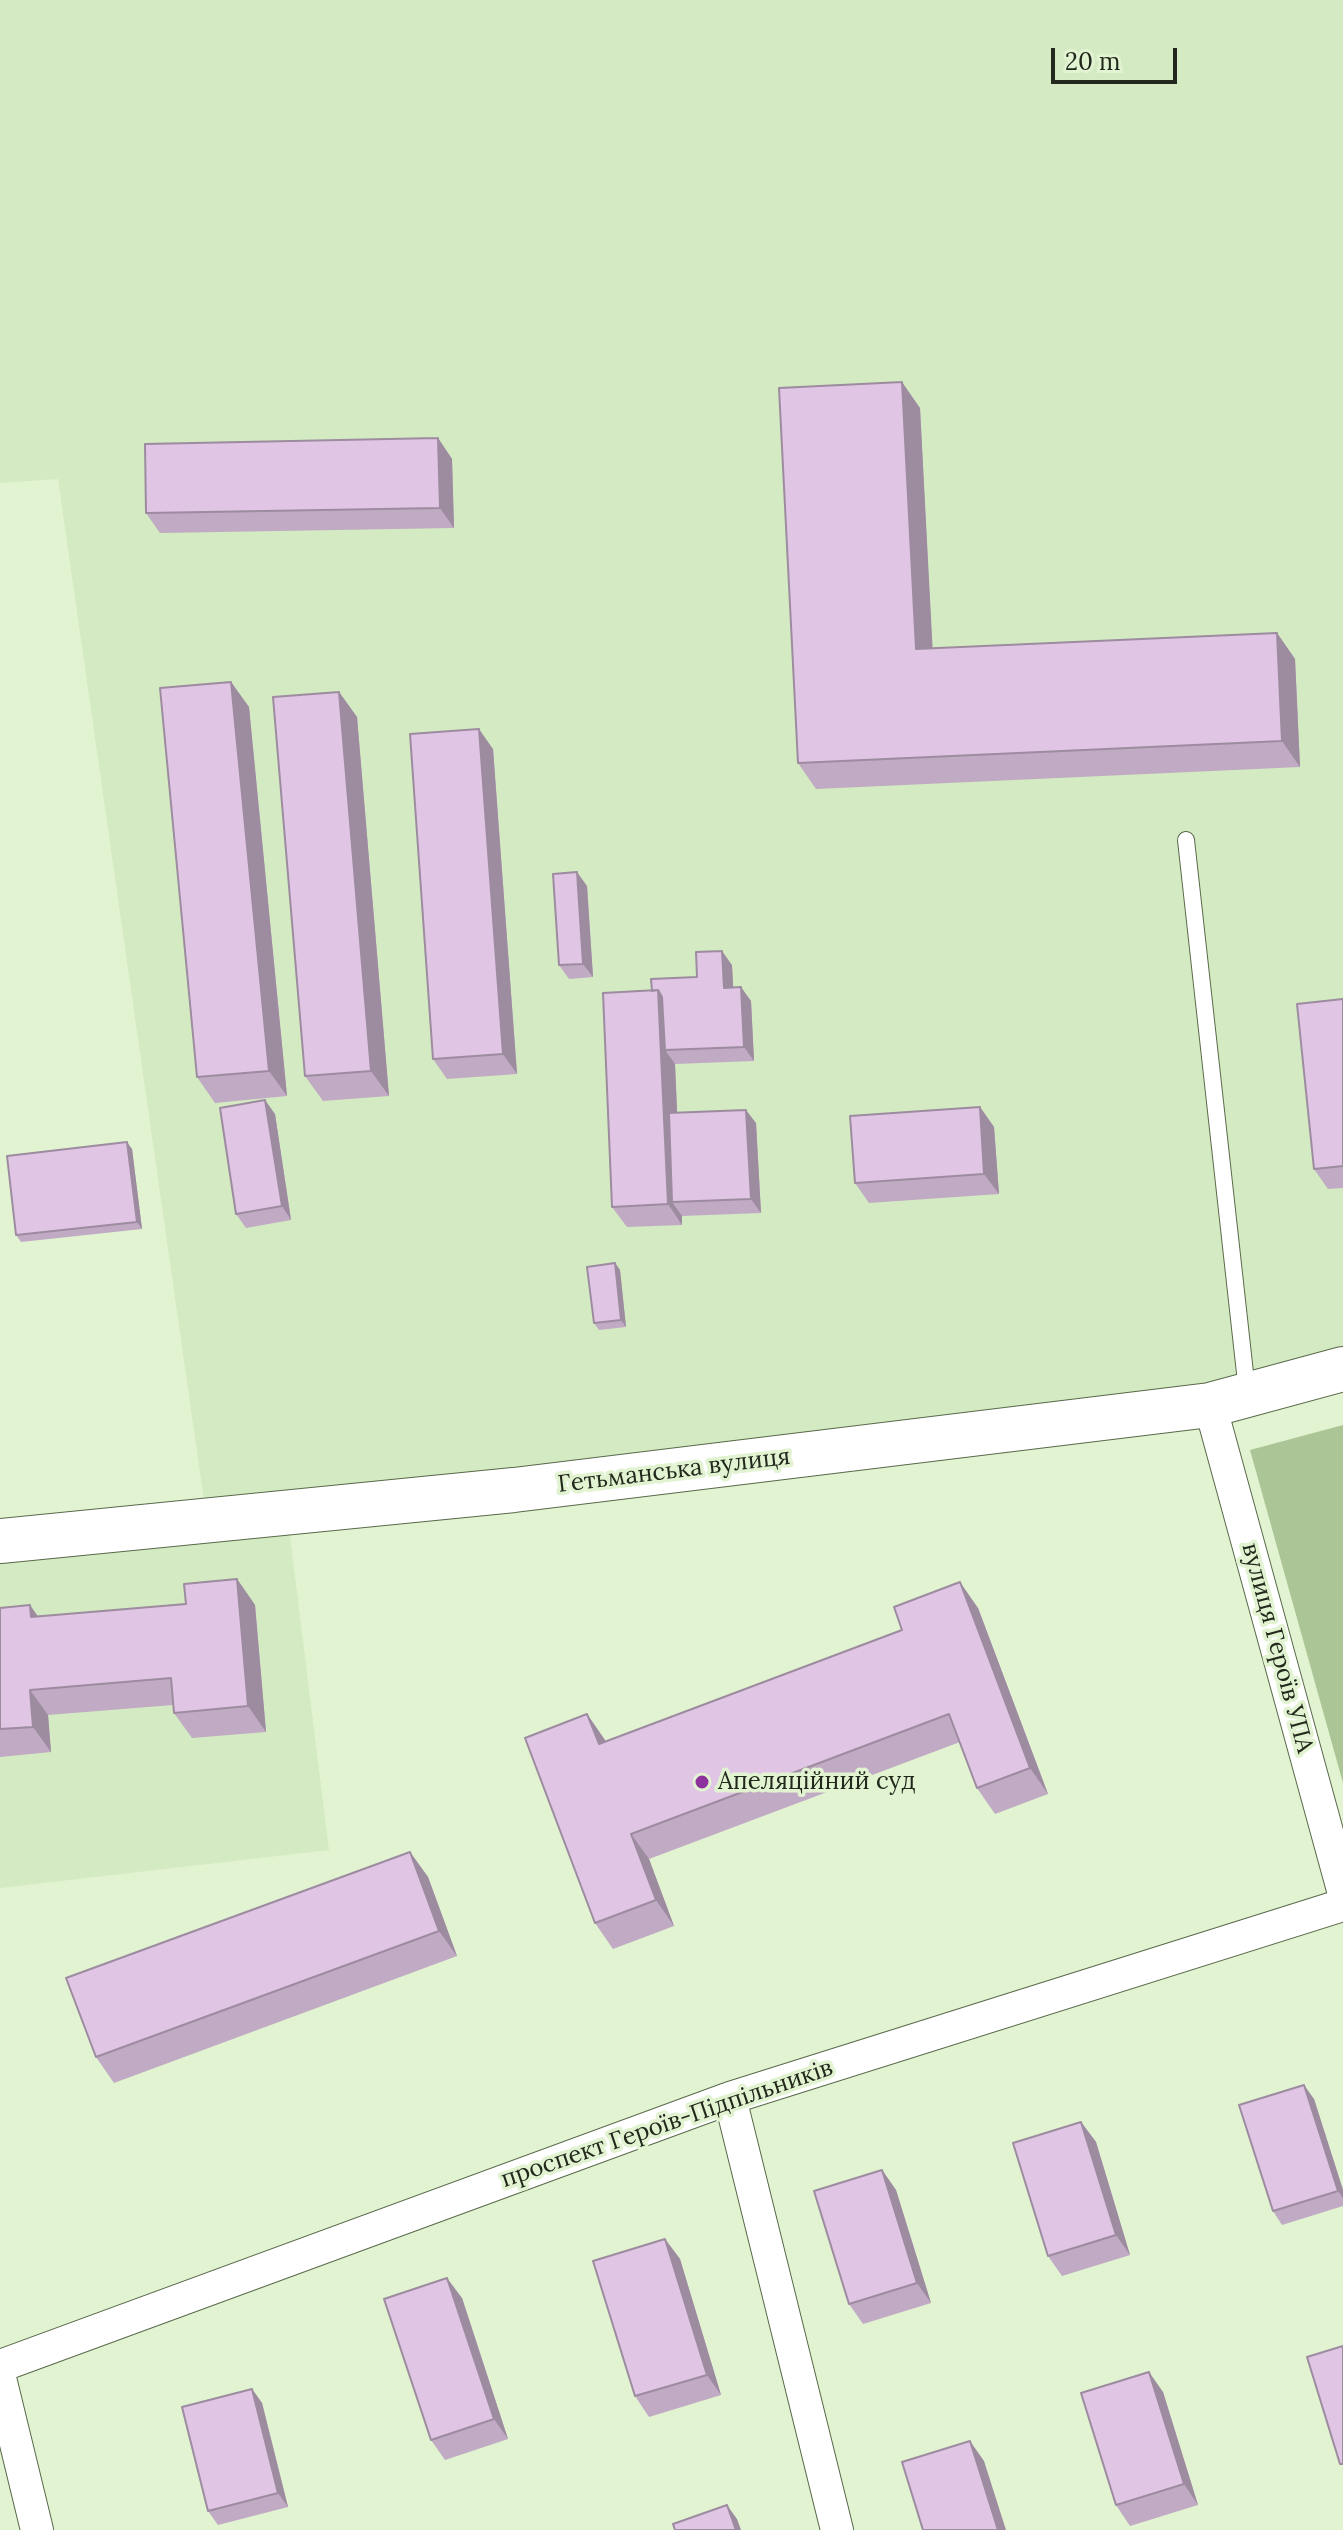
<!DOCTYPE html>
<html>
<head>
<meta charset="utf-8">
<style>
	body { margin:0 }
	#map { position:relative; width:1343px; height:2530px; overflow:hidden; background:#e1f3d1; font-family:Lora,serif }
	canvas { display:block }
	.scale { position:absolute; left:1051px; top:48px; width:126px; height:36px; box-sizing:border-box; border:4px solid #22291c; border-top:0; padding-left:10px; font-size:24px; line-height:28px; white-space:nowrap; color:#22291c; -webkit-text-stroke:6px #e1f3d1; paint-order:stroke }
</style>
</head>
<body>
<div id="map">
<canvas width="1343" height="2530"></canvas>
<div class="scale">20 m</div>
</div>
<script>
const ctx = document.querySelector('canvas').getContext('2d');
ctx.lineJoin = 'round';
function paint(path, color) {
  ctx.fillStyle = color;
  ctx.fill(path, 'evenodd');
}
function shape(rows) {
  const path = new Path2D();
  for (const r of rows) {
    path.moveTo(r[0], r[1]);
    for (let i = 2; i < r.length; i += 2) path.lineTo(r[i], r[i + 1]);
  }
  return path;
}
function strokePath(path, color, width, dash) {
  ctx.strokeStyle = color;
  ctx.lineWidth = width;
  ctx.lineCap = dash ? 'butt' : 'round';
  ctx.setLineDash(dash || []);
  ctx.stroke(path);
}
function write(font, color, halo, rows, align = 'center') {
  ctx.font = font + ' Lora,serif';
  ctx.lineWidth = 7;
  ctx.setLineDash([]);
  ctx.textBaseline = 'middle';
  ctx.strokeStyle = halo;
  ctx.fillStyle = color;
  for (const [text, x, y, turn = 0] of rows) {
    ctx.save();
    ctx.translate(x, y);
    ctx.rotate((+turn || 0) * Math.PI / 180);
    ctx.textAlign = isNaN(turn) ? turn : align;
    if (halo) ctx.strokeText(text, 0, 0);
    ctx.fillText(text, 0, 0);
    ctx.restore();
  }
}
const built = shape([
	[0,0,1343,0,1343,1369,287,1512,329,1850,0,1888,0,1541,207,1521,58,479,0,483]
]);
const green = shape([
	[1343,1425,1343,1783,1250,1450]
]);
const lane = shape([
	[1186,840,1247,1391]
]);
const street = shape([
	[1210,1405,1343,1890],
	[730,2098,837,2530],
	[0,2366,730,2098,1343,1905],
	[0,2378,37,2530]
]);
const secondary = shape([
	[0,1541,514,1490,1210,1405,1343,1369]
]);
const wall = shape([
	[920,408,932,648,1277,633,1295,659,1300,767,816,789,798,763],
	[438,438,452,459,454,528,160,533,146,513],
	[231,682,249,707,287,1096,215,1103,197,1077],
	[339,692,357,717,389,1096,323,1101,305,1076],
	[493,749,517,1074,447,1079,433,1059],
	[587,886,593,977,569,979,559,965],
	[732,965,733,988,751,1001,754,1061,675,1064,677,1113,756,1123,761,1213,682,1216,682,1225,627,1227,612,1207,652,991,697,977],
	[1343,999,1343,1188,1328,1189,1314,1169],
	[980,1107,994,1127,999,1194,869,1203,855,1183],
	[275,1114,291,1220,246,1228,236,1214],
	[132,1149,142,1229,21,1242,16,1235],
	[615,1263,620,1270,626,1327,599,1330,594,1323],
	[237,1579,255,1605,266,1732,192,1738,174,1713,173,1705,48,1715,51,1752,0,1757,0,1608,38,1616,186,1604],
	[978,1608,1048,1794,995,1814,977,1788,960,1742,649,1859,674,1926,613,1949,595,1923,587,1714,606,1742],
	[410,1852,428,1877,457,1956,114,2083,96,2057],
	[1314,2099,1343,2190,1343,2206,1282,2225,1273,2211],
	[1081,2122,1096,2142,1130,2255,1062,2276,1048,2256],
	[882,2170,896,2190,931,2303,863,2324,849,2304],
	[665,2239,680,2259,721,2395,649,2417,635,2396],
	[462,2298,508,2439,445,2460,431,2440],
	[252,2389,262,2403,288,2507,218,2525,208,2511],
	[1163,2392,1198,2505,1130,2526,1116,2505]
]);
const shadedWall = shape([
	[902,382,920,408,934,675,916,649],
	[438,438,452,459,454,528,440,508],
	[1277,633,1295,659,1300,767,1282,741],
	[231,682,249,707,287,1096,269,1071],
	[339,692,357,717,389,1096,371,1071],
	[479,729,493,749,517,1074,503,1054],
	[577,872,587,886,593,977,583,964],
	[722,951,732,965,734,1002,724,988],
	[741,987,751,1001,754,1061,744,1047],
	[658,990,672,1011,665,1050,675,1064,681,1202,672,1202,682,1216,682,1225,668,1204],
	[265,1100,275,1114,291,1220,282,1206],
	[980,1107,994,1127,999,1194,984,1174],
	[746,1110,756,1123,761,1213,751,1199],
	[127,1142,132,1149,142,1229,137,1222],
	[615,1263,620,1270,626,1327,621,1320],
	[237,1579,255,1605,266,1732,248,1706],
	[960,1582,978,1608,1048,1794,1030,1768],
	[30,1605,48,1631,31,1617],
	[30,1690,48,1715,51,1752,33,1727],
	[587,1714,605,1740,617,1770,599,1744],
	[631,1834,649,1859,674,1926,656,1900],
	[410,1852,428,1877,457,1956,439,1931],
	[1304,2085,1314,2099,1343,2190,1343,2198,1338,2191],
	[1081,2122,1096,2142,1130,2255,1116,2235],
	[882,2170,896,2190,931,2303,917,2283],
	[665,2239,680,2259,721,2395,707,2375],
	[447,2278,462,2298,508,2439,494,2419],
	[1149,2372,1163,2392,1198,2505,1184,2484],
	[252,2389,262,2403,288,2507,278,2493],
	[970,2441,984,2461,1006,2530,998,2530],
	[727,2505,737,2519,741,2530,736,2530]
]);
const building = shape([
	[902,382,916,649,1277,633,1282,741,798,763,779,388,902,382],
	[438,438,440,508,146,513,145,444,438,438],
	[231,682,269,1071,197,1077,160,688,231,682],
	[339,692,371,1071,305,1076,273,697,339,692],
	[479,729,503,1054,433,1059,410,734,479,729],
	[577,872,583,964,559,965,553,874,577,872],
	[722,951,724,988,741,987,744,1047,665,1050,662,997,658,990,652,991,651,979,697,977,696,952,722,951],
	[658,990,668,1204,612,1207,603,993,658,990],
	[1343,999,1343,1166,1314,1169,1297,1004,1343,999],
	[265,1100,282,1206,236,1214,220,1108,265,1100],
	[980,1107,984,1174,855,1183,850,1116,980,1107],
	[746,1110,751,1199,672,1202,669,1113,746,1110],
	[127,1142,137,1222,16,1235,7,1156,127,1142],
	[615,1263,621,1320,594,1323,587,1267,615,1263],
	[237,1579,248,1706,174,1713,171,1678,30,1690,33,1727,0,1729,0,1608,30,1605,31,1617,186,1604,184,1584,237,1579],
	[960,1582,1030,1768,977,1788,949,1714,631,1834,656,1900,595,1923,525,1738,587,1714,599,1744,902,1630,894,1607,960,1582],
	[410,1852,439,1931,96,2057,66,1978,410,1852],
	[1304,2085,1338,2191,1273,2211,1239,2105,1304,2085],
	[1081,2122,1116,2235,1048,2256,1013,2143,1081,2122],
	[882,2170,917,2283,849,2304,814,2191,882,2170],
	[665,2239,707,2375,635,2396,593,2261,665,2239],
	[447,2278,494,2419,431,2440,384,2299,447,2278],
	[1343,2346,1343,2464,1340,2464,1307,2357,1343,2346],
	[1149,2372,1184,2484,1116,2505,1081,2393,1149,2372],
	[252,2389,278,2493,208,2511,182,2407,252,2389],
	[970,2441,998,2530,923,2530,902,2462,970,2441],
	[727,2505,736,2530,675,2530,673,2524,727,2505]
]);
const markers = [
	[702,1782,8,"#8e329d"]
];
const streetNames = [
	["Гетьманська вулиця",674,1471,-7],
	["вулиця Героїв УПА",1277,1648,75],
	["проспект Героїв-Підпільників",667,2124,-19]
];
const poiNames = [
	["Апеляційний суд",718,1782]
];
paint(built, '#d4eac2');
paint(green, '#acc596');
strokePath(lane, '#59694b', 18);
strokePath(street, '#59694b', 34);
strokePath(secondary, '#59694b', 46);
strokePath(lane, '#fff', 16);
strokePath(street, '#fff', 32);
strokePath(secondary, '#fff', 44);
paint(wall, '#c1aac4');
paint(shadedWall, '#9d8ba0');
paint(building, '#e0c6e4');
strokePath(building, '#9d8ba0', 2);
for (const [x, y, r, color] of markers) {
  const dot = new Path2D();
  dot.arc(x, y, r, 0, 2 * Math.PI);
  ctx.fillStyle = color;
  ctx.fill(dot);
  strokePath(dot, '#e1f3d1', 3);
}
write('24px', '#22291c', '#e1f3d1', streetNames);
write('24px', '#22291c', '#e1f3d1', poiNames, 'left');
</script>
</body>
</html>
